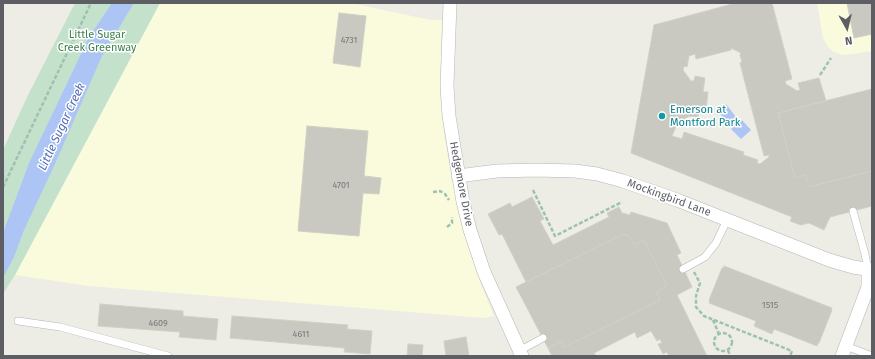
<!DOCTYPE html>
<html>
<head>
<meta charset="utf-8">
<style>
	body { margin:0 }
	#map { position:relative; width:875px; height:359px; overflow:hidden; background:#edede5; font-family:"Fira Sans",sans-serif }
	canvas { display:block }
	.frame { position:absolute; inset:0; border:4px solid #5c5e63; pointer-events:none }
	.north { position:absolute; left:827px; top:8px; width:40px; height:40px; -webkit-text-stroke:3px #fff; paint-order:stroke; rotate:172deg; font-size:11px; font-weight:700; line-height:16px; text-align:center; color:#5c5e63 }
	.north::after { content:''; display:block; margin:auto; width:14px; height:18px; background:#5c5e63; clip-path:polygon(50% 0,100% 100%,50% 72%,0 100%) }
</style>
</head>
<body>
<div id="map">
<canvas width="875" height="359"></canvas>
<div class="frame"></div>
<div class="north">N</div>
</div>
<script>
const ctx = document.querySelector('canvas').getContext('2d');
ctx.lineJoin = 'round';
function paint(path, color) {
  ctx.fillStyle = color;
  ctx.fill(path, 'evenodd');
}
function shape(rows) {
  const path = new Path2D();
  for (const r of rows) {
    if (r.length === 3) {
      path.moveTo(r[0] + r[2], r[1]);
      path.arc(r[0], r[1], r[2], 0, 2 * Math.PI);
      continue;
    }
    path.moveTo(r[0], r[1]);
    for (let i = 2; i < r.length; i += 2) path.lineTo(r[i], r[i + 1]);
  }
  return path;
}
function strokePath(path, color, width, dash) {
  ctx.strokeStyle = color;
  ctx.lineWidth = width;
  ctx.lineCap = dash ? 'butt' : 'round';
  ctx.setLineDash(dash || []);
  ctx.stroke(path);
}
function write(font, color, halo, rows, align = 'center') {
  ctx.font = font + ' "Fira Sans",sans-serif';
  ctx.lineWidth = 3;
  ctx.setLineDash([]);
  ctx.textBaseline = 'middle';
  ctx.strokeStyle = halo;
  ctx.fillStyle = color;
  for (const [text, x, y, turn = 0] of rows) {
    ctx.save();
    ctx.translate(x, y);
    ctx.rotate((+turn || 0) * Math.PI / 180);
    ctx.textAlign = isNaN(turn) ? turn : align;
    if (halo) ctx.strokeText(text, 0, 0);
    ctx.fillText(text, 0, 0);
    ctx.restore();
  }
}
const commercial = shape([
	[160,3,350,3,431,20,442,20,440,93,444,133,450,170,458,207,480,282,494,316,484,318,89,286,15,275],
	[817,3,872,3,872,51,853,54,843,55,834,52,828,47,823,38]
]);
const green = shape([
	[75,3,160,3,15,275,3,294,3,150,27,97]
]);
const water = shape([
	[112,3,134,3,102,56,55,164,24,230,14,257,3,278,3,233,29,163,89,37],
	[726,104,739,121,741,119,751,130,741,139,731,129,733,127,730,123,729,124,717,111]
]);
const building = shape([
	[736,3,772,3,792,79,785,81,786,84,797,91,800,90,798,83,819,78,826,101,778,113,795,178,806,175,809,187,872,171,872,206,830,217,824,230,809,223,801,225,790,221,792,217,631,153,654,25,736,3],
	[731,48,741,53,740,55,742,62,740,63,764,156,769,155,769,157,760,164,757,163,758,160,743,155,744,152,684,132,682,139,672,136,677,124,689,116,698,117,700,108,706,109,708,92,703,92,705,78,695,76,694,81,691,81,683,70,684,66,687,67,689,56,695,54,696,59,731,50,731,48],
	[847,3,872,3,872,34,854,38,847,3],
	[339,13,366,16,360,67,333,63,339,13],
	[872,89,872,171,809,187,806,175,795,178,778,113,872,89],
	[307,126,368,131,364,176,381,178,379,194,363,193,359,236,298,231,307,126],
	[532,197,544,219,540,221,553,245,609,217,607,213,619,207,622,213,630,215,631,212,667,223,681,253,677,255,692,287,677,295,707,356,669,356,667,352,663,354,658,344,662,343,660,339,657,341,651,331,637,338,635,332,594,353,596,356,552,356,548,348,561,341,564,347,660,300,656,292,667,286,644,240,634,245,629,236,623,234,526,282,502,234,499,235,488,214,510,203,512,207,532,197],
	[623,234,629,236,634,245,644,240,667,286,656,292,660,300,564,347,561,341,548,348,516,287,623,234],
	[724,266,832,308,831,310,832,310,819,343,818,343,817,346,774,329,772,334,754,326,756,321,709,303,710,301,709,300,722,268,724,268,724,266],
	[100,304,183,311,183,316,218,319,216,340,179,337,180,332,98,326,100,304],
	[232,316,348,325,347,329,372,331,370,354,344,352,345,348,230,338,232,316],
	[466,337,469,356,446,356,444,341,466,337],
	[408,344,423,345,422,356,407,356,408,344]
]);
const path = shape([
	[820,75,831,58],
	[3,187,91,3],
	[533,190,555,236,622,202],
	[433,192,440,191,445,194,449,200],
	[447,227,452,223,452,217],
	[694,272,700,283,696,296,696,307,704,316,792,351,790,356],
	[713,320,719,334],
	[723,342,9],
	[728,350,730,356]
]);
const service = shape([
	[853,211,865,254,868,270],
	[683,269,705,257,716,243,727,220],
	[18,321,60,327,168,356],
	[846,346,872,356],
	[519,351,543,338]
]);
const minor = shape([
	[450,3,447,86,449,116,463,202,470,230,484,272,522,356],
	[458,176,497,171,536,170,575,171,597,174,623,181,677,200,829,260,853,267,872,270],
	[842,356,868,287,868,270]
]);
const markers = [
	[662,116,4,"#0f9aa8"]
];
const numberNames = [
	["4731",349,40],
	["4701",341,185],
	["1515",770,305],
	["4609",158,323],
	["4611",301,334]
];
const parkNames = [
	["Little Sugar",97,35],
	["Creek Greenway",97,48]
];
const cultureNames = [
	["Emerson at",670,110],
	["Montford Park",670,123]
];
const streetNames = [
	["Hedgemore Drive",461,184,79],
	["Mockingbird Lane",669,198,20]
];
const waterNames = [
	["Little Sugar Creek",62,127,-65]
];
paint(commercial, '#fafadd');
paint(green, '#c4e2cb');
paint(water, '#adc5f5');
paint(building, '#c9c8c1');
strokePath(building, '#d1d0c4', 1);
strokePath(service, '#b5b5ba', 8);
strokePath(minor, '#b5b5ba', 14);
strokePath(path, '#9ec2b0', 2.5, [4, 2]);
strokePath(service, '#fff', 7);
strokePath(minor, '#fff', 13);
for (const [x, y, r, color] of markers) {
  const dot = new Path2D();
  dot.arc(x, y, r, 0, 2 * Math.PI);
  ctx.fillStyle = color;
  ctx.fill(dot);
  strokePath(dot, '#fff', 1.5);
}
write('9px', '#77787a', null, numberNames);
write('11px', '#3f8050', '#fff', parkNames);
write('11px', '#0d838f', '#fff', cultureNames, 'left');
write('11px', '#5c5e63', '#fff', streetNames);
write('italic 12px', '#526cb6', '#fff', waterNames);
</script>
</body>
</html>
